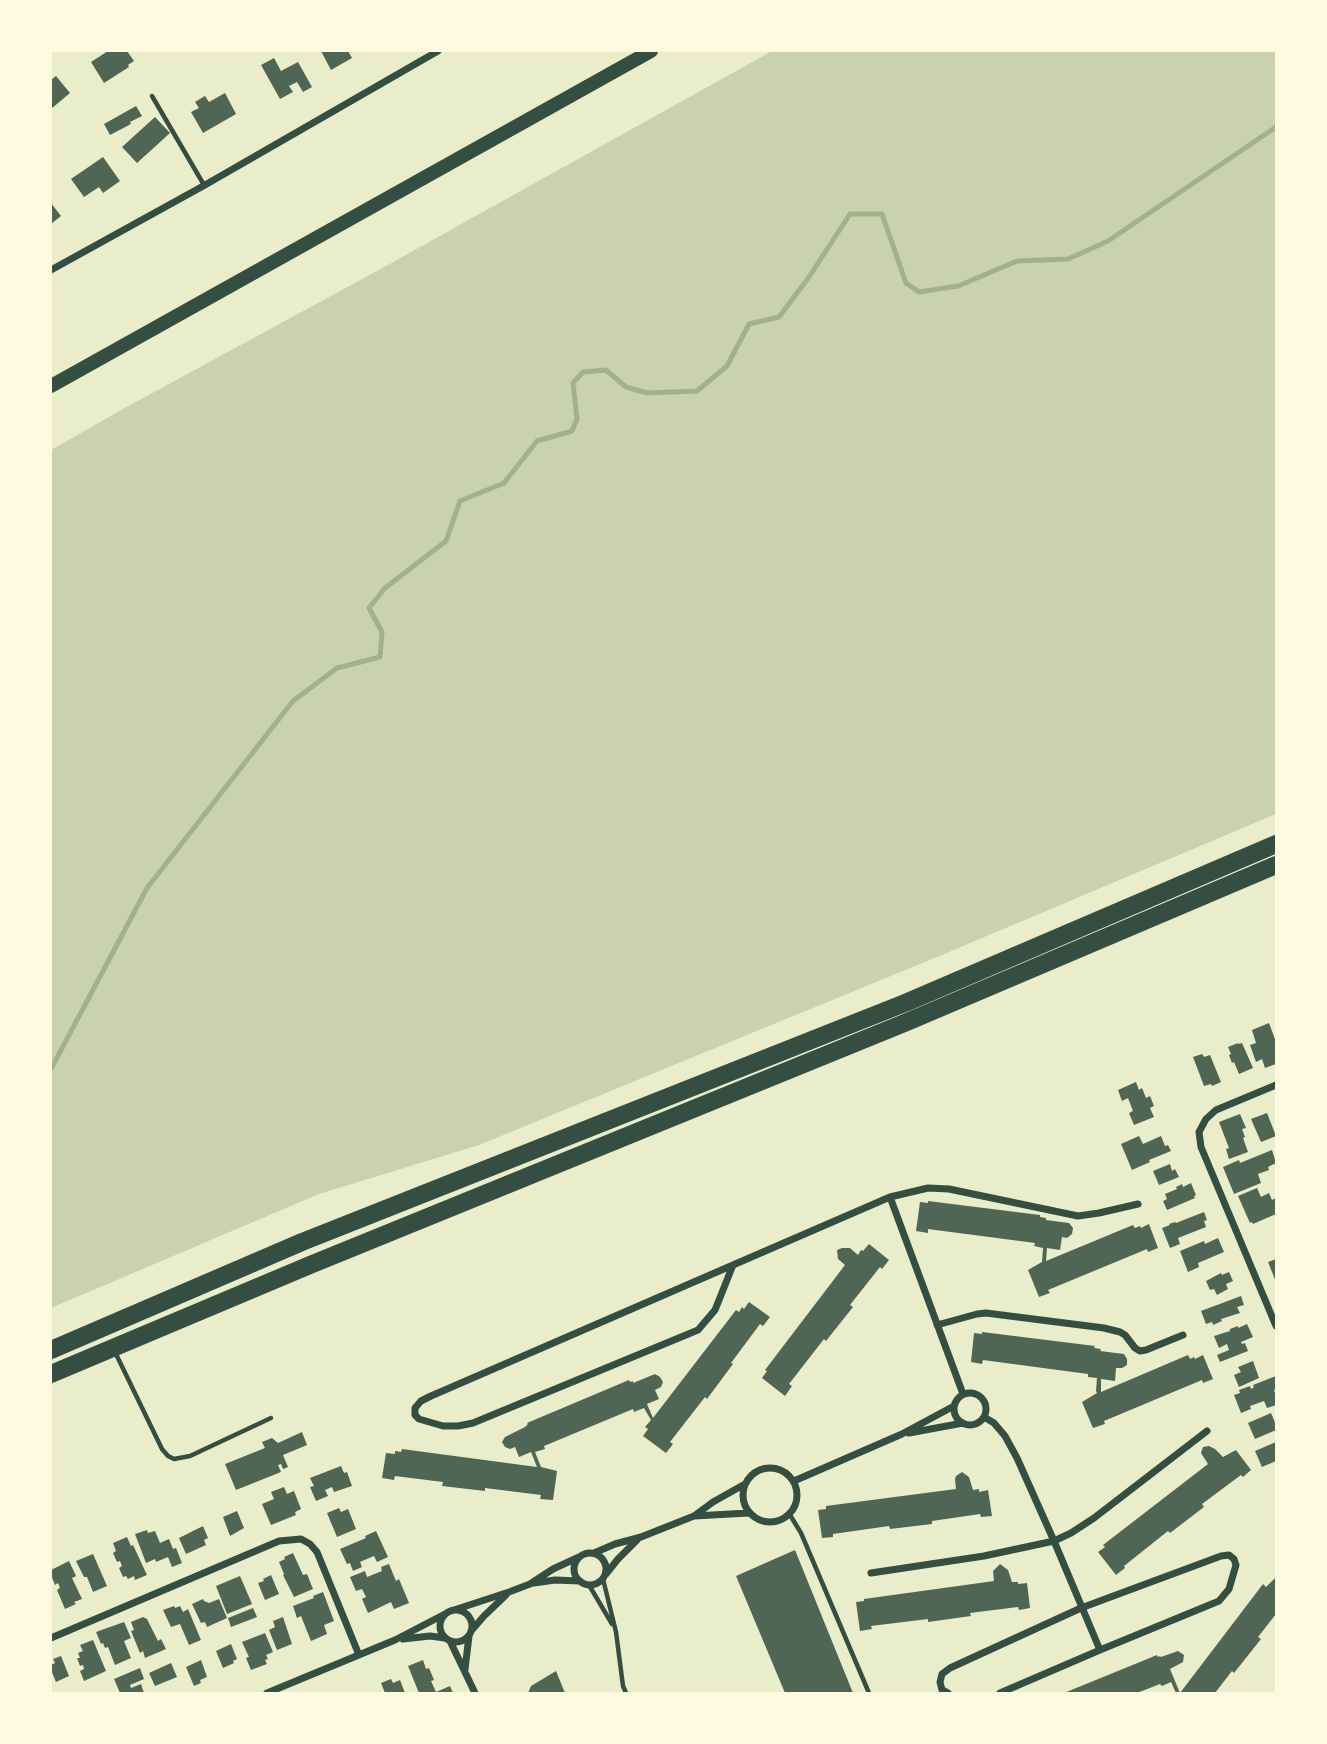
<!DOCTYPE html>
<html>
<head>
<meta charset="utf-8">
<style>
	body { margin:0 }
	#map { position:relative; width:1327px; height:1744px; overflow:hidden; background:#e9edc9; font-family:"PT Sans",sans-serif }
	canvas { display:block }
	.frame { position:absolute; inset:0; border:52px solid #fefae0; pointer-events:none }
</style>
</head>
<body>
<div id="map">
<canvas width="1327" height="1744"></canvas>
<div class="frame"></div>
</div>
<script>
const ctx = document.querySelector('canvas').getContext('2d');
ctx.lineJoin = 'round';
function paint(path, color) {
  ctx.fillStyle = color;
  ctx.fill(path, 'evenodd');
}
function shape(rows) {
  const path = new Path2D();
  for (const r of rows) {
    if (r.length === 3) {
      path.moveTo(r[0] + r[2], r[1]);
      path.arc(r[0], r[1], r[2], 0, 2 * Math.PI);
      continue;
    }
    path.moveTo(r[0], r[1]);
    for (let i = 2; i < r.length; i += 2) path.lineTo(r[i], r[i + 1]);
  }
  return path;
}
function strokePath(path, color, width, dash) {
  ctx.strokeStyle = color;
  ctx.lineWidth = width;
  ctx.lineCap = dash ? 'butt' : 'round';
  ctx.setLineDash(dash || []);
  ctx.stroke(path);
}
const green = shape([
	[772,51,1276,51,1276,814,937,957,479,1145,319,1194,51,1308,51,450,123,409,386,266]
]);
const stream = shape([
	[51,1069,147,888,293,701,337,668,380,657,382,632,369,608,385,588,446,541,460,501,504,483,537,441,572,431,577,419,573,383,583,372,606,370,626,387,647,393,697,391,727,366,749,324,779,317,809,277,850,214,882,214,906,283,919,292,958,286,1017,261,1068,259,1108,241,1276,127]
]);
const building = shape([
	[108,51,127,51,134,61,128,65,129,67,104,83,91,62],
	[321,51,348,51,352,58,331,70],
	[274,58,281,71,298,62,312,87,303,92,297,82,289,86,293,92,280,99,261,65],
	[56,76,70,93,51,109,51,80],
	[225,93,236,114,203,133,191,112,199,108,195,102,205,96,209,102],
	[136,106,142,116,130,122,131,124,110,135,104,124],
	[155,117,170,133,137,163,122,147],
	[103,157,120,181,103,193,99,187,84,197,71,179],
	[51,203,61,216,51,224],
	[1269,1023,1276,1042,1276,1064,1265,1068,1262,1059,1256,1062,1250,1045,1256,1043,1252,1030],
	[1238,1043,1238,1044,1242,1043,1253,1068,1239,1074,1234,1062,1232,1063,1229,1055,1231,1054,1228,1047],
	[1202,1054,1204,1057,1210,1055,1221,1082,1212,1086,1211,1084,1204,1086,1193,1057],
	[1136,1082,1139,1090,1142,1088,1146,1098,1150,1096,1154,1106,1150,1108,1154,1117,1134,1125,1129,1113,1133,1111,1128,1098,1122,1101,1118,1090],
	[1267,1113,1276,1136,1261,1142,1251,1119],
	[1240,1114,1246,1128,1242,1129,1245,1137,1243,1138,1248,1152,1229,1159,1226,1149,1229,1148,1219,1122],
	[1139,1136,1143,1144,1161,1136,1165,1146,1168,1145,1171,1151,1149,1160,1150,1162,1132,1170,1121,1144],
	[1272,1150,1276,1163,1268,1167,1269,1170,1258,1174,1261,1183,1234,1194,1223,1167,1239,1160,1240,1163],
	[1170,1164,1172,1171,1175,1169,1179,1177,1159,1185,1153,1171],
	[1191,1183,1196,1195,1194,1196,1195,1198,1167,1210,1163,1201,1167,1199,1165,1194,1177,1189,1176,1187,1182,1184,1183,1187],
	[1257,1188,1261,1197,1269,1193,1272,1200,1276,1198,1276,1214,1253,1224,1252,1222,1250,1223,1238,1196],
	[928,1201,1040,1215,1040,1217,1046,1218,1046,1220,1069,1223,1073,1228,1072,1234,1067,1238,1062,1237,1060,1250,1047,1248,1046,1261,1133,1225,1135,1228,1140,1226,1141,1228,1149,1224,1158,1248,1148,1252,1147,1249,1048,1290,1050,1293,1039,1297,1028,1270,1042,1262,1043,1248,1034,1246,1035,1243,928,1229,928,1233,916,1231,920,1202,928,1203],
	[1204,1212,1207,1220,1204,1221,1206,1227,1178,1238,1180,1244,1170,1248,1162,1228,1170,1225,1169,1224,1175,1222,1176,1223],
	[1218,1238,1224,1252,1198,1263,1199,1267,1188,1272,1180,1251,1204,1241,1205,1244],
	[869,1244,889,1260,882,1269,880,1267,850,1305,853,1307,826,1341,824,1339,789,1384,792,1386,785,1396,762,1378,767,1371,765,1370,845,1265,838,1259,837,1250,842,1248,850,1248,858,1255,861,1250,863,1251],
	[1276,1259,1276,1282,1268,1262],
	[1229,1272,1233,1281,1226,1284,1228,1289,1217,1295,1214,1289,1210,1290,1206,1281,1221,1273,1222,1275],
	[1241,1296,1244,1305,1237,1307,1240,1313,1221,1319,1222,1321,1213,1325,1212,1322,1206,1324,1201,1311],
	[749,1302,770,1317,763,1326,760,1324,731,1363,733,1364,707,1399,705,1397,670,1442,673,1444,666,1453,643,1436,648,1429,645,1427,651,1420,644,1408,634,1412,633,1409,544,1446,545,1449,535,1452,541,1467,557,1471,553,1500,540,1499,541,1495,485,1488,485,1491,442,1486,443,1482,395,1476,394,1480,382,1478,386,1453,395,1454,395,1451,401,1452,402,1449,537,1467,531,1452,519,1457,515,1447,510,1449,505,1447,502,1442,505,1437,525,1427,528,1424,527,1423,629,1380,630,1382,633,1381,633,1383,655,1374,660,1377,663,1382,661,1387,655,1390,659,1399,647,1404,653,1418,736,1310,739,1312,742,1307,744,1309],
	[1247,1324,1253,1337,1241,1342,1242,1344,1245,1343,1248,1351,1220,1362,1217,1355,1229,1350,1227,1344,1219,1348,1214,1336,1230,1331,1230,1329,1238,1326,1238,1328],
	[982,1332,1095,1346,1094,1348,1101,1349,1100,1351,1124,1354,1127,1359,1127,1365,1122,1368,1116,1368,1115,1381,1101,1379,1101,1392,1188,1355,1190,1359,1194,1357,1195,1359,1203,1355,1213,1379,1203,1383,1202,1380,1104,1421,1105,1424,1093,1428,1082,1402,1097,1393,1096,1391,1097,1378,1088,1377,1088,1374,983,1360,982,1364,971,1362,974,1333,982,1334],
	[1253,1361,1259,1378,1239,1387,1234,1375,1241,1372,1238,1367],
	[1276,1376,1276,1390,1274,1390,1276,1397,1276,1405,1267,1408,1264,1401,1250,1406,1251,1409,1241,1413,1234,1395,1240,1393,1239,1390,1250,1386,1251,1389,1254,1387,1253,1385],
	[1271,1413,1276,1425,1276,1430,1255,1439,1248,1423],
	[302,1432,307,1445,283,1455,288,1467,283,1469,281,1464,278,1465,281,1472,236,1490,225,1464,265,1448,262,1442,272,1438,278,1443],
	[1276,1442,1276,1461,1262,1467,1255,1451],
	[1209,1446,1215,1449,1223,1457,1236,1450,1251,1470,1243,1477,1241,1475,1202,1504,1204,1507,1170,1533,1168,1531,1124,1566,1125,1568,1116,1575,1098,1552,1105,1547,1103,1545,1208,1464,1201,1453,1203,1447],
	[341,1466,344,1473,347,1472,352,1486,334,1492,332,1487,325,1490,328,1496,316,1501,310,1487,314,1486,310,1478],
	[962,1472,969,1477,973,1490,979,1489,979,1492,988,1490,992,1516,981,1517,980,1514,932,1521,932,1524,890,1529,889,1526,833,1534,833,1537,822,1538,818,1510,826,1509,826,1506,956,1489,955,1479,956,1476],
	[284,1487,287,1494,294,1491,301,1509,295,1512,296,1515,271,1525,262,1504,274,1499,271,1492],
	[339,1508,341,1512,348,1509,356,1529,337,1537,327,1513],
	[237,1511,244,1528,230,1536,223,1517],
	[203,1526,208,1538,204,1540,206,1545,186,1554,179,1538],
	[147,1530,148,1533,155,1531,160,1543,169,1539,173,1549,176,1548,182,1563,172,1567,168,1557,156,1562,155,1559,146,1563,135,1534],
	[376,1531,388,1557,377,1562,374,1556,360,1562,362,1567,353,1571,350,1563,347,1564,340,1549,366,1538,365,1536],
	[127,1537,131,1546,133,1545,147,1575,135,1580,134,1576,128,1579,126,1576,123,1577,119,1568,122,1566,120,1561,117,1562,113,1553,116,1551,113,1543],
	[795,1550,853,1693,785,1693,736,1576],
	[293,1553,303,1575,307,1574,313,1589,294,1597,283,1575,284,1574,279,1562,285,1559,284,1557],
	[93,1554,107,1586,93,1592,87,1577,84,1577,76,1561],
	[69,1561,76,1576,72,1578,82,1599,74,1602,76,1604,65,1609,57,1590,60,1588,58,1583,55,1585,51,1575,51,1570],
	[389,1564,396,1581,399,1579,409,1603,394,1609,391,1602,368,1613,362,1599,366,1597,362,1589,356,1591,350,1577,365,1571,367,1577,382,1571,381,1567],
	[1000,1564,1008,1570,1012,1582,1018,1582,1018,1584,1027,1583,1030,1608,1019,1610,1018,1607,970,1613,971,1616,928,1622,928,1619,871,1626,872,1629,860,1631,856,1602,864,1601,864,1599,994,1581,993,1571],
	[271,1575,279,1594,265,1600,258,1583,264,1581,263,1579],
	[240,1576,252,1604,227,1614,216,1586],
	[1276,1577,1276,1614,1258,1637,1261,1639,1234,1673,1232,1671,1215,1693,1176,1693,1171,1682,1162,1686,1160,1684,1137,1693,1064,1693,1157,1655,1158,1657,1160,1656,1161,1657,1178,1651,1184,1655,1183,1662,1170,1669,1180,1693,1263,1584,1266,1587],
	[323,1592,334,1621,324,1625,327,1634,311,1641,301,1616,297,1618,293,1606,314,1598,313,1596],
	[203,1599,204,1601,209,1603,219,1599,227,1618,207,1627,205,1622,201,1623,192,1604],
	[174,1606,175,1608,180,1606,183,1612,188,1609,201,1640,189,1645,180,1624,171,1627,163,1610],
	[253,1608,257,1617,231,1627,228,1618],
	[143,1617,147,1619,158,1641,161,1639,166,1649,145,1658,143,1651,140,1653,131,1631,134,1630,131,1622],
	[283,1617,292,1644,277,1650,269,1630,275,1627,273,1621],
	[124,1622,131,1638,124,1641,131,1658,115,1665,108,1647,105,1648,103,1643,101,1644,96,1632],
	[265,1633,273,1652,266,1655,268,1659,265,1660,267,1664,251,1670,246,1658,249,1657,242,1642],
	[93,1640,106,1671,84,1681,80,1671,84,1669,83,1665,80,1666,77,1658,80,1658,78,1653,83,1651,80,1645],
	[231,1644,237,1659,233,1661,234,1663,223,1668,216,1651],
	[61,1656,69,1676,56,1682,51,1670,51,1665,55,1663,53,1659],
	[201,1660,207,1677,200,1680,201,1683,194,1686,186,1667],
	[423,1660,426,1669,429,1668,434,1680,431,1681,436,1692,450,1686,453,1693,419,1693,408,1666],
	[171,1663,177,1677,155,1686,149,1673],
	[140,1668,144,1679,130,1685,131,1688,141,1684,144,1693,120,1693,114,1679],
	[556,1671,565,1693,528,1693,531,1686],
	[391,1679,393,1683,400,1680,405,1693,385,1693,381,1683]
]);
const service = shape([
	[152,96,204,185],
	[115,1352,162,1449,168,1456,174,1459,190,1456,271,1418],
	[790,1515,801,1533,869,1693],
	[603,1579,616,1632,623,1686,626,1693],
	[589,1585,612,1624]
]);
const minor = shape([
	[51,270,205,185,438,51],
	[1276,1085,1216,1110,1206,1119,1199,1132,1201,1147,1276,1326],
	[890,1197,963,1394],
	[733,1265,715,1310,698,1330,473,1423,458,1426,443,1426,419,1419,415,1415,415,1408,421,1401,431,1396,733,1265,890,1197,928,1188,949,1189,1078,1216,1099,1213,1138,1204],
	[937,1325,977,1314,986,1313,1104,1328,1120,1332,1125,1335,1135,1348,1140,1351,1146,1350,1183,1335],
	[970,1409,16],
	[984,1417,994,1423,1005,1436,1017,1458,1054,1541,1100,1650],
	[909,1433,963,1423],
	[770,1495,27],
	[794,1481,902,1434,954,1406],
	[694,1516,749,1513],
	[594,1553,615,1544,641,1537,694,1516,713,1502,745,1484],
	[590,1569,16],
	[871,1573,984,1556,1054,1541,1071,1533,1094,1518,1207,1431],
	[606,1574,618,1559,637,1540],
	[534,1583,555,1580,580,1581],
	[454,1610,509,1592,530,1584,553,1569,579,1557],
	[456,1626,16],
	[471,1631,484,1616,506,1595],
	[51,1638,279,1541,301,1539,310,1544,317,1552,359,1655],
	[403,1639,430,1636,445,1638],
	[450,1641,475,1693],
	[465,1669,469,1636],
	[267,1693,395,1640,445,1614],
	[948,1693,942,1690,940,1682,942,1674,950,1668,1081,1608,1221,1556,1229,1555,1234,1559,1236,1565,1229,1589,1219,1601,1100,1650,1000,1693]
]);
const secondary = shape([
	[51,386,651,51]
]);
const motorway = shape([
	[51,1350,302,1242,905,1003,1276,844],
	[51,1374,310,1265,907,1022,1276,865]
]);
paint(green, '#cad2ad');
strokePath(stream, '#a3b18a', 5);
paint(building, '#4f6655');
strokePath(service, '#344e41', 4.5);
strokePath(minor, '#344e41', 7);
strokePath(secondary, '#344e41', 14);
strokePath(motorway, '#344e41', 18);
</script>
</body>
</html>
